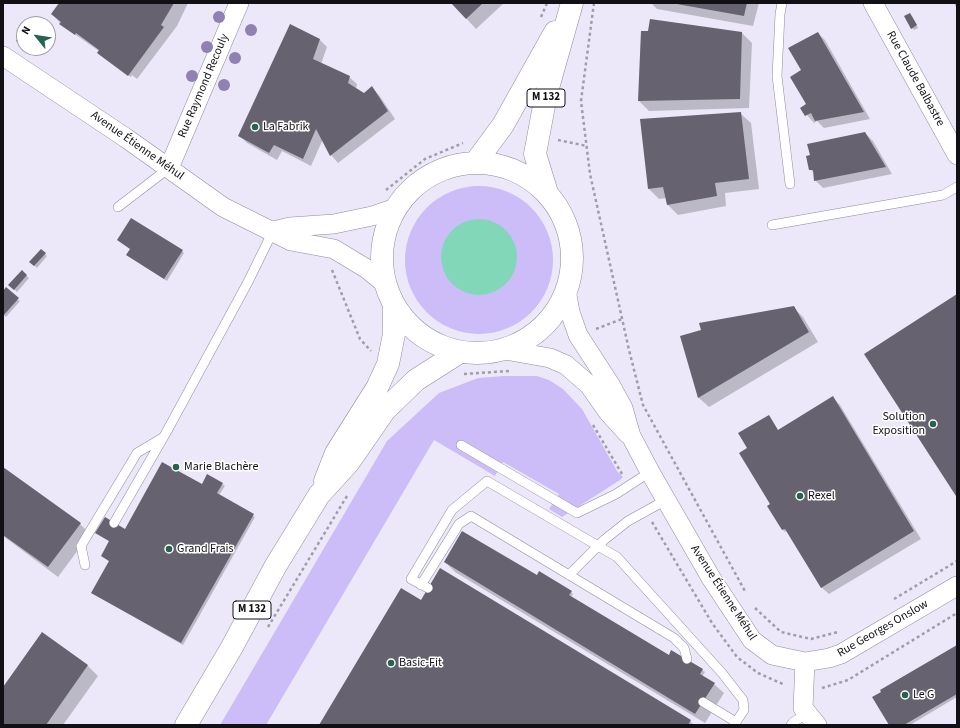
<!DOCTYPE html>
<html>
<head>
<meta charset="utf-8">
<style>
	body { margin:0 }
	#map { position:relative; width:960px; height:728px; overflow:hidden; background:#ece8f9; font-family:"Source Sans 3",sans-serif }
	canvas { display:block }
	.frame { position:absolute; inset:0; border:4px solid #111015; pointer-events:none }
	.north { position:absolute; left:16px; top:16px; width:40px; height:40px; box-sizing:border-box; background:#fff; border:1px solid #a09fa1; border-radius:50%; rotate:300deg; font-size:11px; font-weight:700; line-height:16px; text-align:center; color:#111015 }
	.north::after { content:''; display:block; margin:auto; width:14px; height:18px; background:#26634f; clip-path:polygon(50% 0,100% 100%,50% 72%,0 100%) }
</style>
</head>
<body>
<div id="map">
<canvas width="960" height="728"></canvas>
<div class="frame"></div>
<div class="north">N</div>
</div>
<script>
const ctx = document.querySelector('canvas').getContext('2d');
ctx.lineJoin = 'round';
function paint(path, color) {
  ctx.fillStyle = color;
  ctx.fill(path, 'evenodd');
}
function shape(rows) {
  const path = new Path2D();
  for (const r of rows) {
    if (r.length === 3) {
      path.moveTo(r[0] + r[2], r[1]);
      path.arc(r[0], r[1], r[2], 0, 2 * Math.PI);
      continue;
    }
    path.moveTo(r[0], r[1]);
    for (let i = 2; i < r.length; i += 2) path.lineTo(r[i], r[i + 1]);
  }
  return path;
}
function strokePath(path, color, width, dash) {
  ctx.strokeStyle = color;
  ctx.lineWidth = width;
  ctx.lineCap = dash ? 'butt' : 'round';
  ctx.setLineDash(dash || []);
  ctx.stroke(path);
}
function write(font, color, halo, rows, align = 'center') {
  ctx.font = font + ' "Source Sans 3",sans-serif';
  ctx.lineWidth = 3;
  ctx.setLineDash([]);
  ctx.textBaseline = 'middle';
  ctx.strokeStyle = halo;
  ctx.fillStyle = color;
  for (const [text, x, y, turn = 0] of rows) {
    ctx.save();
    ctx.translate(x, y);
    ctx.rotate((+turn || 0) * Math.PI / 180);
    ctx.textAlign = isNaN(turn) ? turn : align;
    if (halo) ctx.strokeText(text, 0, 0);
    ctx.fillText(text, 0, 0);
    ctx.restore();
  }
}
const green = shape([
	[479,260,74],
	[504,376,537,376,549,380,563,389,582,409,617,471,623,477,620,480,562,517,549,509,559,494,503,462,495,476,434,440,266,725,220,725,387,441,439,393,478,378]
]);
const water = shape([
	[479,257,38]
]);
const shadow = shape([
	[60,3,188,3,177,26,137,79,132,75,131,77,100,55,99,51,63,26,52,14],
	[452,3,504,3,476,29],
	[651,3,759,3,753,26,657,9],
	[954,3,957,3,957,8,956,7],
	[912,16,918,28,914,30,912,28],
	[642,32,742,33,752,43,749,108,649,111,639,101],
	[818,33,825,40,870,119,824,128,817,121,814,123,801,108,807,104,803,70],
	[319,39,327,47,321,64,349,77,357,84,356,89,364,94,372,88,379,95,395,119,338,163,331,155,323,139,311,166,282,151,277,160,247,143,240,136],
	[741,114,751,123,759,189,725,193,726,206,678,215,668,205,666,198,659,199,649,189],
	[865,133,873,141,892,174,823,188,815,180,814,173,810,169],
	[41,250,47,256,37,268,31,262],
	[182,251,184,253,167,281,127,255],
	[22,272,29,278,17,292,10,285],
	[3,293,20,301,6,317,3,314],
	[793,307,803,317,818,342,709,407,699,398,682,336],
	[833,398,840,405,921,539,829,594,821,587,787,530,785,532,783,530,771,504,778,430],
	[3,468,80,524,90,534,58,577,3,536],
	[222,484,225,486,219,495,255,517,183,645,92,593,110,562,102,556,110,542,97,533,125,530,202,486],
	[445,562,543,581,571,592,573,594,571,597,673,659,672,651,702,670,705,672,702,677,714,684,724,693,705,723,455,572],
	[440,570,690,721,694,725,320,725,421,602],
	[42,634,88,666,98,676,63,725,3,725,3,689],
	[957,646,957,697,910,725,890,725]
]);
const building = shape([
	[59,3,174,3,161,25,164,27,128,76,97,53,99,50,76,33,75,35,59,24,61,22,51,14],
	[451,3,483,3,466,19],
	[671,3,747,3,744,16],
	[910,13,917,25,911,29,904,16],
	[650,19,742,32,740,99,638,101,641,31,648,31],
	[290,24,320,39,313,59,350,76,348,83,364,93,372,86,388,111,330,156,316,129,303,159,274,145,269,153,238,136],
	[818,32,864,112,815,121,811,113,805,116,800,108,806,104,790,77,801,70,788,48],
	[20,35,24,38,24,46,16,41],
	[741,112,749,179,715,183,717,196,667,205,663,187,648,189,640,119],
	[865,132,886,167,814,181,813,170,809,170,806,156,810,155,807,144],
	[131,218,183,250,164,279,126,255,130,249,117,240],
	[41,249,46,253,34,266,29,262],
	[22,270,27,275,14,290,8,285],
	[6,287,19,298,3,316,3,291],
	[957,294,957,495,956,496,864,354],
	[794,306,809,332,698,398,680,336,701,330,699,323],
	[833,396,914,531,821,588,785,529,782,530,767,506,770,504,739,453,747,448,738,433,769,415,778,430],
	[162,462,202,484,207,474,223,483,217,493,254,514,181,643,91,593,109,561,101,556,109,541,95,533,105,517,125,529],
	[3,467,81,523,48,567,3,535],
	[462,531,537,575,539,571,572,591,569,595,669,655,671,650,703,669,700,674,715,683,695,714,444,562],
	[440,568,691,720,688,725,319,725,401,588,421,600],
	[42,632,88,665,46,725,3,725,3,687],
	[957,645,957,694,904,725,889,725,872,697,881,692,880,690]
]);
const path = shape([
	[594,3,581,101,590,174,629,350,643,405,746,593],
	[541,17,547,3],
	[558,140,587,146],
	[386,190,425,159,463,143],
	[332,270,360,339,371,351],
	[596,329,622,319],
	[464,374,509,371],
	[593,425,622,474],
	[652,522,712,623,737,657,758,673,785,685],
	[894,599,957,561],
	[755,608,781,632,811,639,838,632],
	[268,627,347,496],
	[822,688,848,680,957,613]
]);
const lane = shape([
	[782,3,780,14,777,76,790,184],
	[118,207,169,168],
	[772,225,943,195,957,187],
	[461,445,577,513,616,494,650,472],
	[114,523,167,431,248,282,273,231],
	[85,565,81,546,137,453,162,438],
	[569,575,604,540,628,521,666,500],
	[421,585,459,524,471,516,674,638,684,648,687,659],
	[428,588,411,579,452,510,487,481,617,557,722,673,743,700,744,710,734,725],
	[703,702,736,722],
	[791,725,793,722,807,714]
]);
const street = shape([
	[873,3,957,155],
	[3,56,126,138,223,207,291,241,334,249,367,269,383,282],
	[169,168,239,3],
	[273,231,290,227,334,224,372,216,396,208],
	[566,290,570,312,578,335,611,386,623,408,631,436,650,472,711,578,752,640,772,655,805,662,829,658,841,654,957,586],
	[505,350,550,358,566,365,589,385,608,412,628,434],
	[805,662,803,708,817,725]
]);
const primary = shape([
	[475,163,503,125,555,32],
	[477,258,95],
	[547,193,535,154,546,95,572,3],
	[325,481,336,453,377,388,388,364,394,334,394,309],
	[186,725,232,647,275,567,319,495,349,462,385,410,416,380,460,352]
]);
const trees = [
	[219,17],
	[251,30],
	[207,47],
	[235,58],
	[192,76],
	[224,85]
];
const markers = [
	[255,127,4,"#26634f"],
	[933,424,4,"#26634f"],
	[176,467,4,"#26634f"],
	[800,496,4,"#26634f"],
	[169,549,4,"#26634f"],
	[391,663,4,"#26634f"],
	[905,695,4,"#26634f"]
];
const shields = [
	[546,98,38],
	[252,610,38]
];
const shieldNames = [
	["M 132",546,98],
	["M 132",252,610]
];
const streetNames = [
	["Rue Claude Balbastre",915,79,61],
	["Rue Raymond Recouly",204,86,-67],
	["Avenue Étienne Méhul",137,146,35],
	["Avenue Étienne Méhul",723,593,57],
	["Rue Georges Onslow",883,629,-30]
];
const poiNames = [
	["La Fabrik",263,127],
	["Solution",925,417,"right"],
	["Exposition",925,431,"right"],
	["Marie Blachère",184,467],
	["Rexel",808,496],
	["Grand Frais",177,549],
	["Basic-Fit",399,663],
	["Le G",913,695]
];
paint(green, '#ccbcf7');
paint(water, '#81d7b7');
paint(shadow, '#0003');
paint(building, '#666270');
strokePath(lane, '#8e8b9a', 10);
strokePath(street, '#8e8b9a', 20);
strokePath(primary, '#8e8b9a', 23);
strokePath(path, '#a09daa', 2.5, [3, 3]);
strokePath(lane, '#fff', 9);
strokePath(street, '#fff', 19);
strokePath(primary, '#fff', 22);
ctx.fillStyle = '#9180b2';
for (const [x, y] of trees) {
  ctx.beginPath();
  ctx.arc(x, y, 6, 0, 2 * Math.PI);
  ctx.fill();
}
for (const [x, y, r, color] of markers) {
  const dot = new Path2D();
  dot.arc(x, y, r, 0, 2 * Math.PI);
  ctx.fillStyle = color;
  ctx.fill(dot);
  strokePath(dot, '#fff', 1.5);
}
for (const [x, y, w] of shields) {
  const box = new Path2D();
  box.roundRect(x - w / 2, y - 9, w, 18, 3);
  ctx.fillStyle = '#fff';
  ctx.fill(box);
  strokePath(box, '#111015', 1);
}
write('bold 11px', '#111015', null, shieldNames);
write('12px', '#111015', '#fff', streetNames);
write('12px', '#111015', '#fff', poiNames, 'left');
</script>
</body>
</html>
